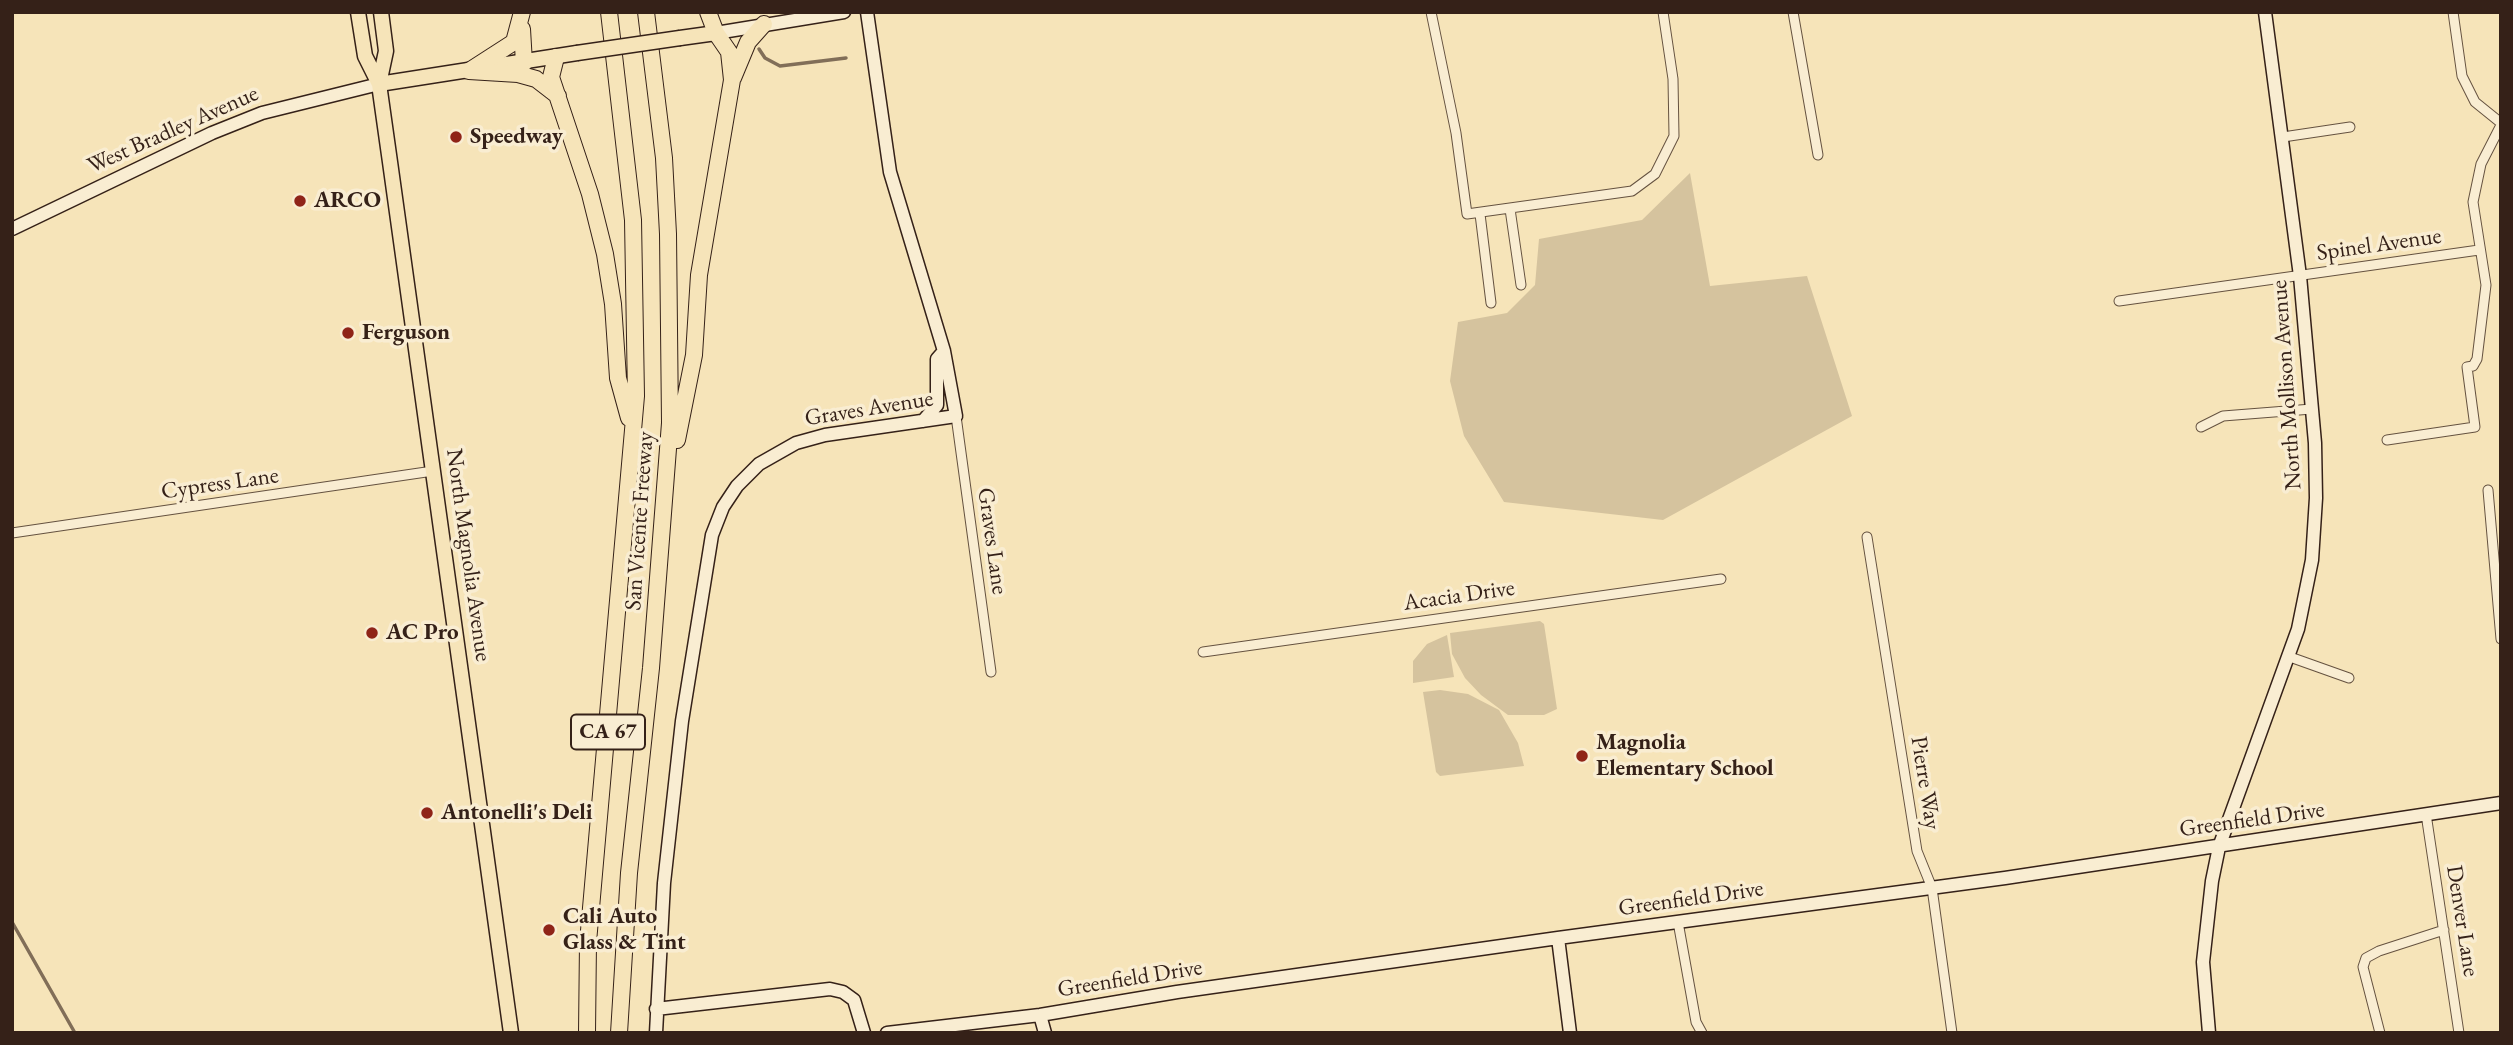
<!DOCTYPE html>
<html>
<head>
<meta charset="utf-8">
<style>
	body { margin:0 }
	#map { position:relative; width:2513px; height:1045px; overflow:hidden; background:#f6e4b9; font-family:"EB Garamond",serif }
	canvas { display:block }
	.frame { position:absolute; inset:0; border:14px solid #352118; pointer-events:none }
</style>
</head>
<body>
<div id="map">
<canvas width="2513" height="1045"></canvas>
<div class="frame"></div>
</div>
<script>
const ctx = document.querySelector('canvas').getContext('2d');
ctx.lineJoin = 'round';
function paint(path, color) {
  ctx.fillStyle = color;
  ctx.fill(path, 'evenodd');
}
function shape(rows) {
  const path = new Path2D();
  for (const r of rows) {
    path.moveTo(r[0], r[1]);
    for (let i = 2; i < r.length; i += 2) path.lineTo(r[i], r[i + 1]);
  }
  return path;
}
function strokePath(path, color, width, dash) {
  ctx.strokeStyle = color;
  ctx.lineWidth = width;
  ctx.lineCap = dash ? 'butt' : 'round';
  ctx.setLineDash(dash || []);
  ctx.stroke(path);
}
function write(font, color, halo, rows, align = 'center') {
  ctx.font = font + ' "EB Garamond",serif';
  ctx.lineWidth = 7;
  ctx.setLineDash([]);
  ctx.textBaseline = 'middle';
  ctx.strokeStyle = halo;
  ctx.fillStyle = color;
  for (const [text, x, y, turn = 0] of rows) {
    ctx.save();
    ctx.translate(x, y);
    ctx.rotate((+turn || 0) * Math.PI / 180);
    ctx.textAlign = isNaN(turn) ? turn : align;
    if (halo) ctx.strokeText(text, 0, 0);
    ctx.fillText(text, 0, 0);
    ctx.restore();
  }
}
const green = shape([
	[1690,173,1710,286,1807,276,1852,416,1663,520,1504,502,1464,436,1450,381,1458,322,1507,313,1535,285,1539,239,1642,220],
	[1540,621,1544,624,1557,709,1544,715,1508,715,1481,695,1465,678,1452,654,1450,633],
	[1447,635,1454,677,1413,683,1413,661,1427,644],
	[1440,690,1468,694,1499,710,1518,743,1524,766,1440,776,1436,772,1423,692]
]);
const stream = shape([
	[759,49,765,58,780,66,846,58],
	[12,922,75,1033]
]);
const street = shape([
	[1431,12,1456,133,1467,214,1632,191,1655,174,1674,136,1673,79,1663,12],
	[1793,12,1818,155],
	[2453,12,2462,76,2475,102,2501,123],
	[2283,137,2350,127],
	[1510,209,1521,285],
	[1480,214,1491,303],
	[2119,301,2479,250],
	[956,416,991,672],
	[2201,427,2223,416,2312,409],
	[2387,440,2475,427,2467,367,2473,366,2477,359,2486,285,2473,202,2481,164,2501,125],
	[2488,490,2501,639],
	[12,533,433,471],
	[1867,537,1917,851,1932,888,1952,1033],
	[1203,652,1721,579],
	[2290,657,2349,678],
	[2426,814,2459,1033],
	[1678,922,1696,1022,1702,1033],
	[2380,1033,2363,967,2366,958,2379,951,2444,930]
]);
const secondary = shape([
	[716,33,844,12],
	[12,229,212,133,262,113,379,84],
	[923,421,937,405,937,359,944,351],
	[1558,938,1570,1033],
	[656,1009,830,989,843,992,854,1000,864,1033],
	[1040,1015,1045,1033],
	[656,1033,664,883,682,721,712,535,723,507,737,486,759,464,796,443,825,435,956,416,944,351,890,172,867,12],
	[887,1033,1040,1015,1177,992,1558,938,2005,878,2501,803],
	[2209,1033,2203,962,2212,881,2219,847,2298,629,2312,560,2316,498,2315,443,2300,276,2265,12]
]);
const primary = shape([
	[358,12,365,56,379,84,390,162,511,1033],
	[680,38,716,33],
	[379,84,577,53],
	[379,84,386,51,381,12]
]);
const highway = shape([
	[522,29,524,63],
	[556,57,551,77,590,194,605,254,613,304,618,378,629,418],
	[469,71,518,74,536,79,558,96],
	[469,71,514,42,522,12],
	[733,78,748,42,764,24],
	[677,440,694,355,699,275,732,80,729,52,716,33,708,12],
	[587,1033,588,942,636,396,633,220,609,12],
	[619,1033,629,873,651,668,670,423,668,234,664,158,646,12]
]);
const primaryBridge = shape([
	[577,53,680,38]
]);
const markers = [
	[456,137,7,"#8f2418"],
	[300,201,7,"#8f2418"],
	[348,333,7,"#8f2418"],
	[372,633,7,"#8f2418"],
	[1582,756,7,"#8f2418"],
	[427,813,7,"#8f2418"],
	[549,930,7,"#8f2418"]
];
const shields = [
	[608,732,74]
];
const shieldNames = [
	["CA 67",608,732]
];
const streetNames = [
	["West Bradley Avenue",173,130,-24],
	["Spinel Avenue",2379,245,-8],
	["North Mollison Avenue",2287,385,-94],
	["Graves Avenue",869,409,-9],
	["Cypress Lane",220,484,-8],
	["San Vicente Freeway",640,521,-86],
	["Graves Lane",992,541,82],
	["North Magnolia Avenue",468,555,82],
	["Acacia Drive",1459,596,-8],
	["Pierre Way",1925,783,81],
	["Greenfield Drive",2252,820,-8],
	["Greenfield Drive",1691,899,-8],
	["Denver Lane",2462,921,81],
	["Greenfield Drive",1130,979,-9]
];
const poiNames = [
	["Speedway",470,137],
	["ARCO",314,201],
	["Ferguson",362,333],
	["AC Pro",386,633],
	["Magnolia",1596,743],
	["Elementary School",1596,769],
	["Antonelli's Deli",441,813],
	["Cali Auto",563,917],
	["Glass & Tint",563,943]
];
paint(green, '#d5c39e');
strokePath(stream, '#816e58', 3.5);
strokePath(street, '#655240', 11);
strokePath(secondary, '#352118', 15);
strokePath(primary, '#352118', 17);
strokePath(highway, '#352118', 18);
strokePath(street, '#f9edd2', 9);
strokePath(secondary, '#f9edd2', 12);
strokePath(primary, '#f6e4b9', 14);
strokePath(highway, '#f6e4b9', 16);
strokePath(primaryBridge, '#352118', 17, []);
strokePath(primaryBridge, '#f6e4b9', 14);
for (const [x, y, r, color] of markers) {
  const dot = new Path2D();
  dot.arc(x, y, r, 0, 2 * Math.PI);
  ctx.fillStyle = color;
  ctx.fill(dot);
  strokePath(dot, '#f9edd2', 2.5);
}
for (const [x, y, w] of shields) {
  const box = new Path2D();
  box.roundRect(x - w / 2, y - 17.5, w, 35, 5);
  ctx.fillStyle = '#f9edd2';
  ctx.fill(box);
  strokePath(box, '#352118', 2);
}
write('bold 21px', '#352118', null, shieldNames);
write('23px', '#352118', '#f9edd2', streetNames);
write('bold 23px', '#352118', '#f9edd2', poiNames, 'left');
</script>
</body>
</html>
